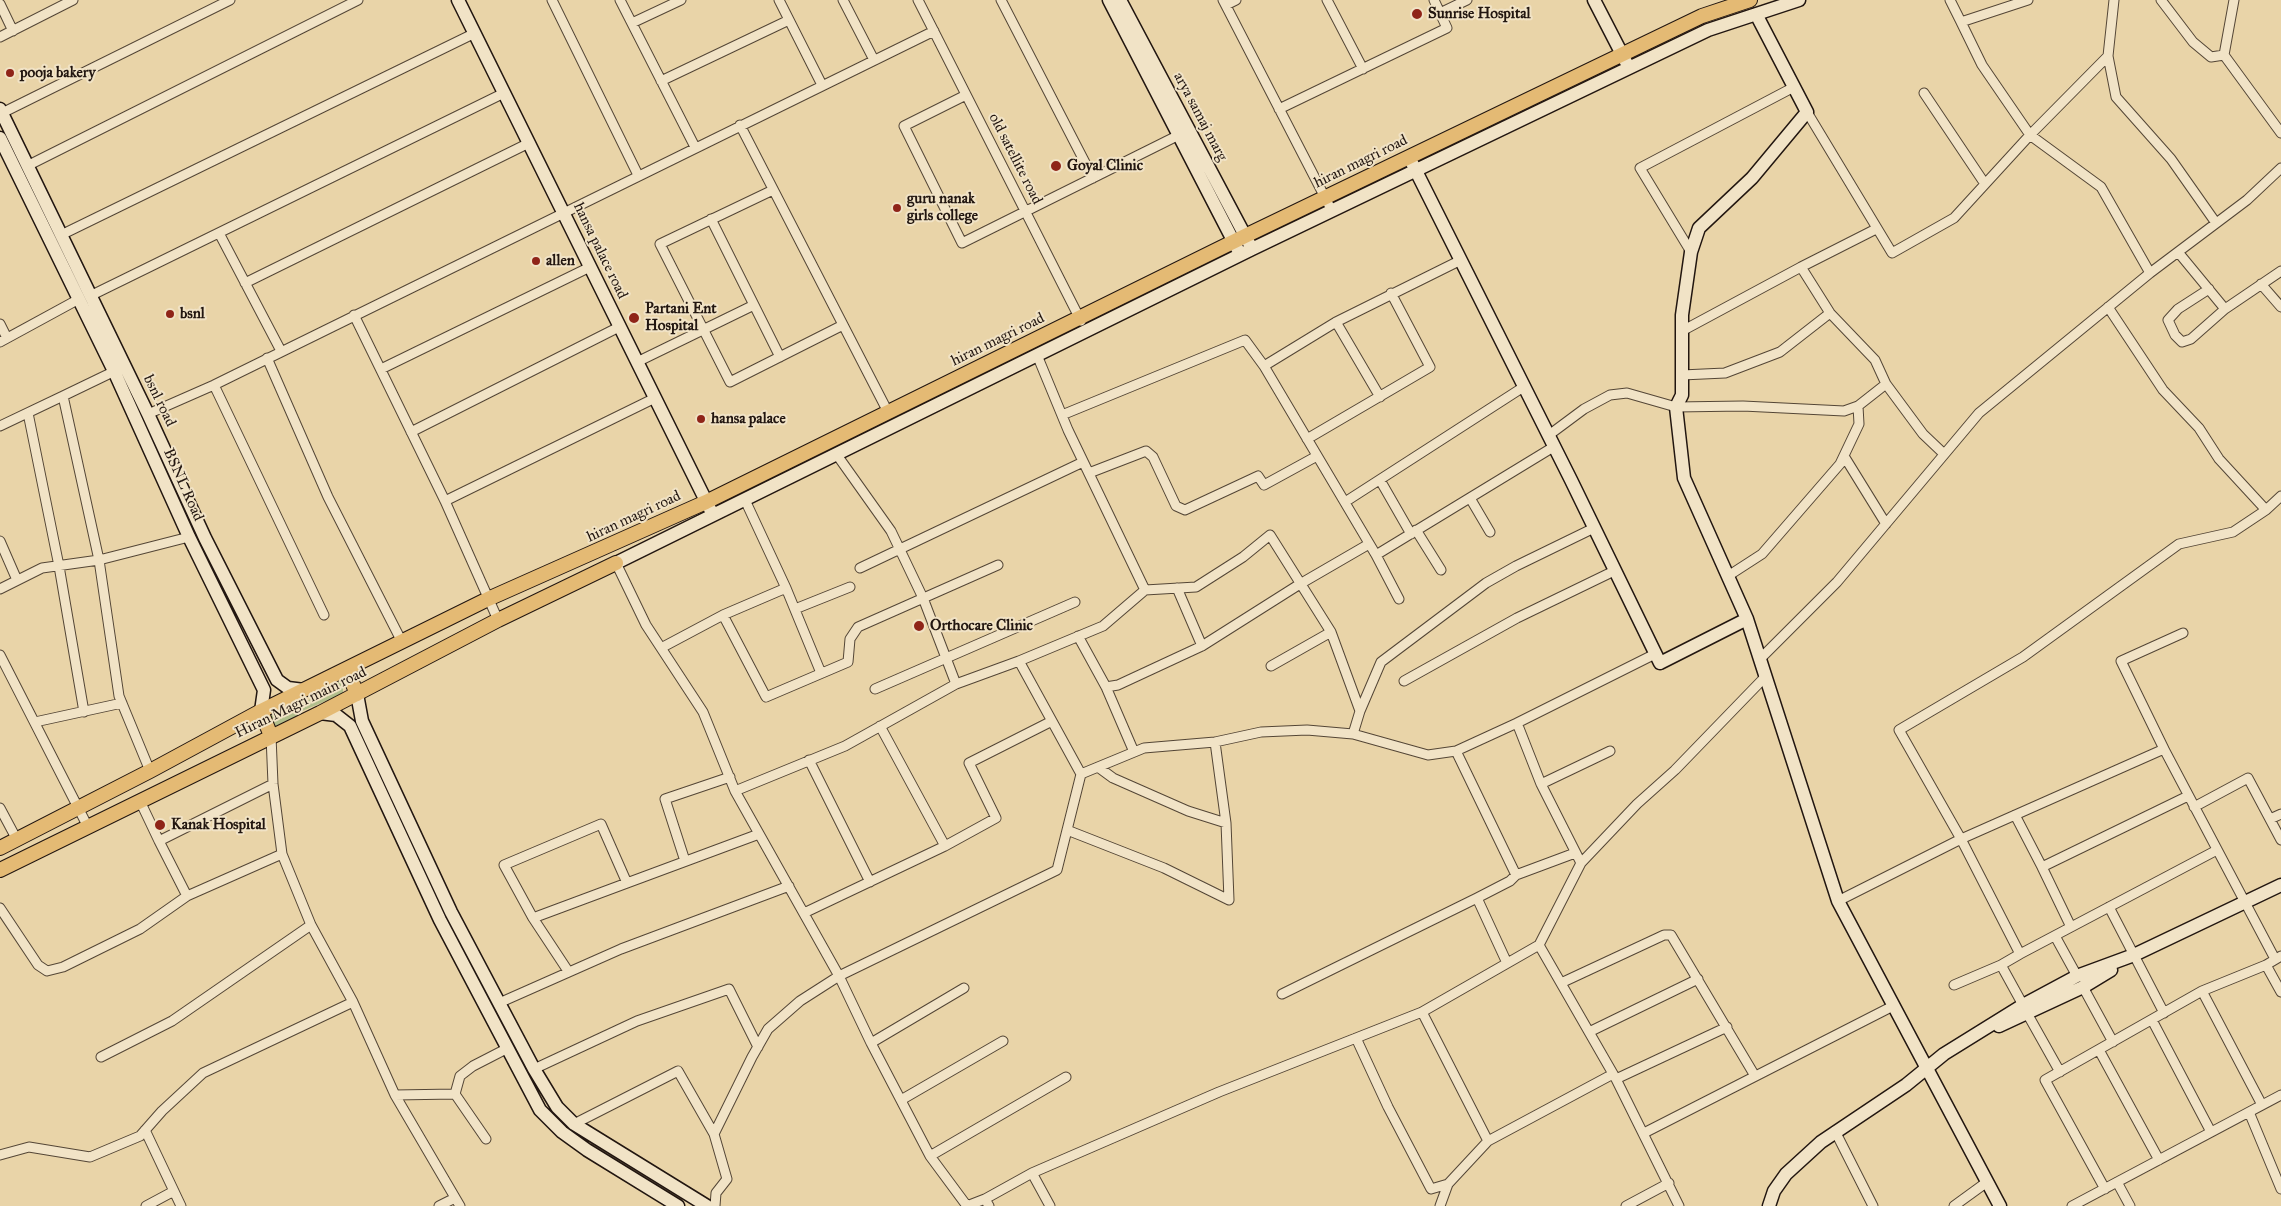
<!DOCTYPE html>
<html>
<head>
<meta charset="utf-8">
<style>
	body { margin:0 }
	canvas { display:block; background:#e9d4a8 }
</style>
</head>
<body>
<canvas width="2281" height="1206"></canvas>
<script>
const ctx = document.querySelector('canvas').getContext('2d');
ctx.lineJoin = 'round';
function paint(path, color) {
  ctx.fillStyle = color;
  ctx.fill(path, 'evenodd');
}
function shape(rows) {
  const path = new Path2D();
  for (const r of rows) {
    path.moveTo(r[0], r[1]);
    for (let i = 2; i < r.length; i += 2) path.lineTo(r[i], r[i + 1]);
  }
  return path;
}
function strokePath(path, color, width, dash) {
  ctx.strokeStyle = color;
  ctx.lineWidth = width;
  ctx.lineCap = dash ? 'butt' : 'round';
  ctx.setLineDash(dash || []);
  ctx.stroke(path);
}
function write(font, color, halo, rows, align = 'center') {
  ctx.font = font + ' "IM FELL Great Primer",serif';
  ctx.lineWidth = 4;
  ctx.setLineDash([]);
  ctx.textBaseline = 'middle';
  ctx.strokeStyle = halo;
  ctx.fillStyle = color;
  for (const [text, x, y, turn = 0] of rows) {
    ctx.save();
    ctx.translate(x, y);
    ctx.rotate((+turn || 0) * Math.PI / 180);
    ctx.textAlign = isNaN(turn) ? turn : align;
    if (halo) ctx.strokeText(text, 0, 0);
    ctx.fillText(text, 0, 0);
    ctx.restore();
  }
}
const green = shape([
	[333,679,343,684,343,695,338,699,326,701,302,711,288,726,276,729,271,725,268,719,271,713,276,709,309,700]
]);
const street = shape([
	[552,0,638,175],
	[620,0,695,147],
	[779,0,822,85],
	[843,0,874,60],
	[918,0,1081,321],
	[1001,0,1093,178],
	[1223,0,1332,211],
	[1327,0,1363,69],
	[1434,0,1440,13,1467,0],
	[1950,0,1961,22,2028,0],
	[2161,0,2193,42,2211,57,2224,55],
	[2234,0,2224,55,2281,133],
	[0,4,13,31],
	[1226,5,1236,0],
	[632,23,681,0],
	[0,37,73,0],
	[2108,56,2116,97,2171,159,2216,223],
	[661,81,789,20],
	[1924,93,1985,184],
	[966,95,904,126,962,243,1179,135],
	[1279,109,1447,28,1440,13],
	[1807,112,1892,253,1954,218,2030,135,1982,65,1961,22],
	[0,114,230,0],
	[740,125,888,412],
	[29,165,358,0],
	[773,190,660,244,730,382,843,325],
	[711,219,780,357],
	[219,233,281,351],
	[61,235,475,33],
	[1691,252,1640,168,1794,87],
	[2178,252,2225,309],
	[1801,267,1876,229],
	[2150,273,2247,200,2281,168],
	[245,283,529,143],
	[2261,284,2281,307],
	[2209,289,2178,309,2168,320,2175,335,2182,342,2191,339,2225,309,2281,271],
	[90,296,504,93],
	[2108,307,2163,390,2199,428,2219,459,2266,510],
	[354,315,445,501,498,620],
	[1336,322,1380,397],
	[0,324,7,338],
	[0,342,79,299],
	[1037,355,1068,430,1145,590,1196,587,1243,557,1270,535,1331,632,1360,711],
	[267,358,328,497,402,642],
	[637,362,754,305],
	[1264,366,1336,322,1461,260],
	[381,369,590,267],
	[1682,375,1725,373,1780,352,1830,313],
	[1886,384,1923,434,1943,453],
	[214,385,324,615],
	[28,413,59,566,84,712],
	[148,414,214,385,934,31],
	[1062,415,1245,340,1264,366,1376,555,1555,446],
	[0,426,63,396],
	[411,432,619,327],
	[1549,435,1584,409,1610,395,1627,393,1676,407,1743,406,1844,411,1858,406,1886,384,1875,360,1830,313,1801,267,1682,331],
	[1307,439,1430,367,1391,293],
	[837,455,891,531,923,598,956,684,1019,661,1081,774,1144,748,1215,742,1261,732,1307,730,1353,734,1360,711,1381,662,1486,583,1516,566,1594,528],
	[1844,456,1886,524],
	[1089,473,1146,451,1153,457,1176,506,1185,510,1258,476,1264,485,1317,456],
	[1380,480,1411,534],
	[1470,498,1490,532],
	[745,500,786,588,821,673],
	[445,501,655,398],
	[1345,502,1525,386],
	[1416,530,1441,570],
	[0,541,17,580],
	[1376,555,1399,599],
	[616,563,646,625,703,712,735,791,839,976,871,1043,930,1156,967,1206,985,1199,989,1206],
	[860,568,1083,462],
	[1728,576,1762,554,1840,464,1859,424,1858,406],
	[1177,588,1202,646],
	[0,589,42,568,99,560,63,396,119,369],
	[795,609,850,587],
	[723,615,766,697,848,662,850,639,858,627,998,565],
	[1078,636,1106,687,1134,752],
	[661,648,723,615,786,588],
	[0,655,88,827],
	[1760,659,1837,582,1979,413,2150,273,2101,187,2030,135,2108,56,2114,0],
	[1019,661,1103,626,1145,590],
	[1271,666,1331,632],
	[1404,681,1517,618,1614,571],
	[1106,687,1118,685,1202,646,1300,584,1369,544],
	[875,689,1075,602],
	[35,722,122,703],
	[1353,734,1428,755,1456,751,1517,723],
	[2164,749,2275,959],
	[1456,751,1516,875],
	[809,760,870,882],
	[1098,767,1113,778,1188,811,1226,823],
	[150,771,119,696,99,560,189,537],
	[1541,784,1610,751],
	[735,791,845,746,956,684],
	[140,801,159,841],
	[2194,807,2248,778,2281,840],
	[0,808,16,838],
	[2015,815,2042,867],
	[2270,819,2281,814],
	[1067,830,1164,868,1229,900,1226,823,1215,742],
	[945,846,996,818,969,763,1052,721],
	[685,861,665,799,730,777],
	[1581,863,1637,804,1675,770,1765,677],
	[187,896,159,841,273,784],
	[1477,898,1507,963],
	[1838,901,1961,839,1899,730,2023,657,2179,544,2233,532,2266,510,2281,496],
	[2109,907,2164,1013],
	[0,908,38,965,47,971,63,967,140,929,187,896,282,854],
	[804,913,945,846,880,726],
	[533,918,627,883],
	[2071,927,2042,867,2188,796],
	[2055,936,2077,976],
	[1539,945,1616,1079,1679,1206],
	[2020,954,2217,850],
	[2281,956,2266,965,2281,992],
	[568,971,533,918,504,865,601,824,627,883,759,834],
	[1561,983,1664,935,1671,935,1755,1076],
	[1954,985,2001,965],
	[2083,987,2113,1042],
	[2202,991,2262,1105],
	[1282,994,1477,898,1510,881,1516,875,1575,853],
	[353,1002,395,1095,460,1206],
	[499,1003,621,949,789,886],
	[2023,1005,2001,965,2020,954,1961,839,2164,749,2121,661,2183,633],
	[1422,1012,1488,1141],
	[2028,1015,2060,1072],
	[2152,1020,2211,1132],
	[1589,1032,1698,979],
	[1356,1038,1388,1107,1431,1189,1448,1184],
	[871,1043,964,988],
	[2099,1050,2159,1160],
	[101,1057,172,1021,311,925],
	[534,1069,637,1021,729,989,758,1047],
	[1616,1079,1727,1027],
	[455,1094,460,1076,473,1066,508,1048],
	[395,1095,455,1094,486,1139],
	[901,1100,1003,1041],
	[2249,1112,2281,1189],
	[574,1124,678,1071,714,1134],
	[145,1130,181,1206],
	[1835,1131,1873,1206],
	[1644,1133,1893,1006],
	[0,1155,29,1147,90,1157,140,1136,162,1111,203,1073,353,1002,311,925,282,854,273,784,271,736],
	[930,1156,1066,1077],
	[1032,1173,1050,1206],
	[2117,1182,2130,1206],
	[2105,1189,2045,1080,2202,991,2266,965],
	[985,1199,1032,1173,1219,1092,1422,1012,1539,945,1581,863,1541,784,1517,723,1655,654],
	[146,1206,174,1191],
	[439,1206,455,1198],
	[715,1206,716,1193,727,1179,714,1134,752,1057,768,1029,800,1001,839,976,1057,870,1081,774],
	[1440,1206,1448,1184,1488,1141,1613,1074],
	[1626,1206,1669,1183],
	[1954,1206,1987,1182],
	[2072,1206,2281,1095]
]);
const secondary = shape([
	[458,0,711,511],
	[1109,0,1238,250],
	[1120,0,1250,245],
	[1594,0,1626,62],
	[1756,14,1807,112,1752,178,1699,228,1691,252,1682,315,1682,395,1676,407,1684,478,1747,619,1838,901,2000,1206],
	[0,109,148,414,205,538,277,680,288,688,304,690],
	[0,138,114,371,189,537,264,690,261,711],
	[1412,163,1571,480,1660,663,1747,619],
	[616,563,1252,249,1708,30,1799,0],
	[357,694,362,721,451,912,534,1069,557,1107,574,1124,707,1206],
	[320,713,336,715,350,726,440,920,540,1110,562,1132,587,1150,678,1206],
	[1999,1026,2083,987,2111,970],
	[1769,1206,1774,1191,1786,1174,1821,1142,1906,1085,1944,1054,2023,1005,2077,976,2134,955,2281,885]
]);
const primary = shape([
	[347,670,357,694],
	[261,711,271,736],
	[0,848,150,771,261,711,488,599,706,502,1245,236,1702,16,1750,0],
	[0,870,320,713,498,620,616,563]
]);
const markers = [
	[1417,14,6,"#8f2418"],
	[10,73,5,"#8f2418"],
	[1056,166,6,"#8f2418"],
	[897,208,5,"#8f2418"],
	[536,261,5,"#8f2418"],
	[170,314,5,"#8f2418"],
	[634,318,6,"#8f2418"],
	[701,419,5,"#8f2418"],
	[919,626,6,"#8f2418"],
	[160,825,6,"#8f2418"]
];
const poiNames = [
	["Sunrise Hospital",1428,14],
	["pooja bakery",20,73],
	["Goyal Clinic",1067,166],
	["guru nanak",907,199],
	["girls college",907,216],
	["allen",546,261],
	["Partani Ent",645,309],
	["Hospital",645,326],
	["bsnl",180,314],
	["hansa palace",711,419],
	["Orthocare Clinic",930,626],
	["Kanak Hospital",171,825]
];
const streetNames = [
	["arya samaj marg",1200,117,62],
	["old satellite road",1015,159,63],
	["hiran magri road",1361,162,-26],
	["hansa palace road",600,251,64],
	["hiran magri road",998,340,-26],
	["bsnl road",159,401,64],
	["BSNL Road",183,485,66],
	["hiran magri road",634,517,-25],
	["Hiran Magri main road",301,703,-26]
];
paint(green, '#b1be8b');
strokePath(street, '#544636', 11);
strokePath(secondary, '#221610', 15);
strokePath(primary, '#221610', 16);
strokePath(street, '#f1e3c6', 9);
strokePath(secondary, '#f1e3c6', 12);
strokePath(primary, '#e4ba74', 14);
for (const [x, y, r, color] of markers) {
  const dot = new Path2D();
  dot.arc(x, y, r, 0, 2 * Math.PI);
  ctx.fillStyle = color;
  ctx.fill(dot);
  strokePath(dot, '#f1e3c6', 2);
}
write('bold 15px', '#221610', '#f1e3c6', poiNames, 'left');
write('15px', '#221610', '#f1e3c6', streetNames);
</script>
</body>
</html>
